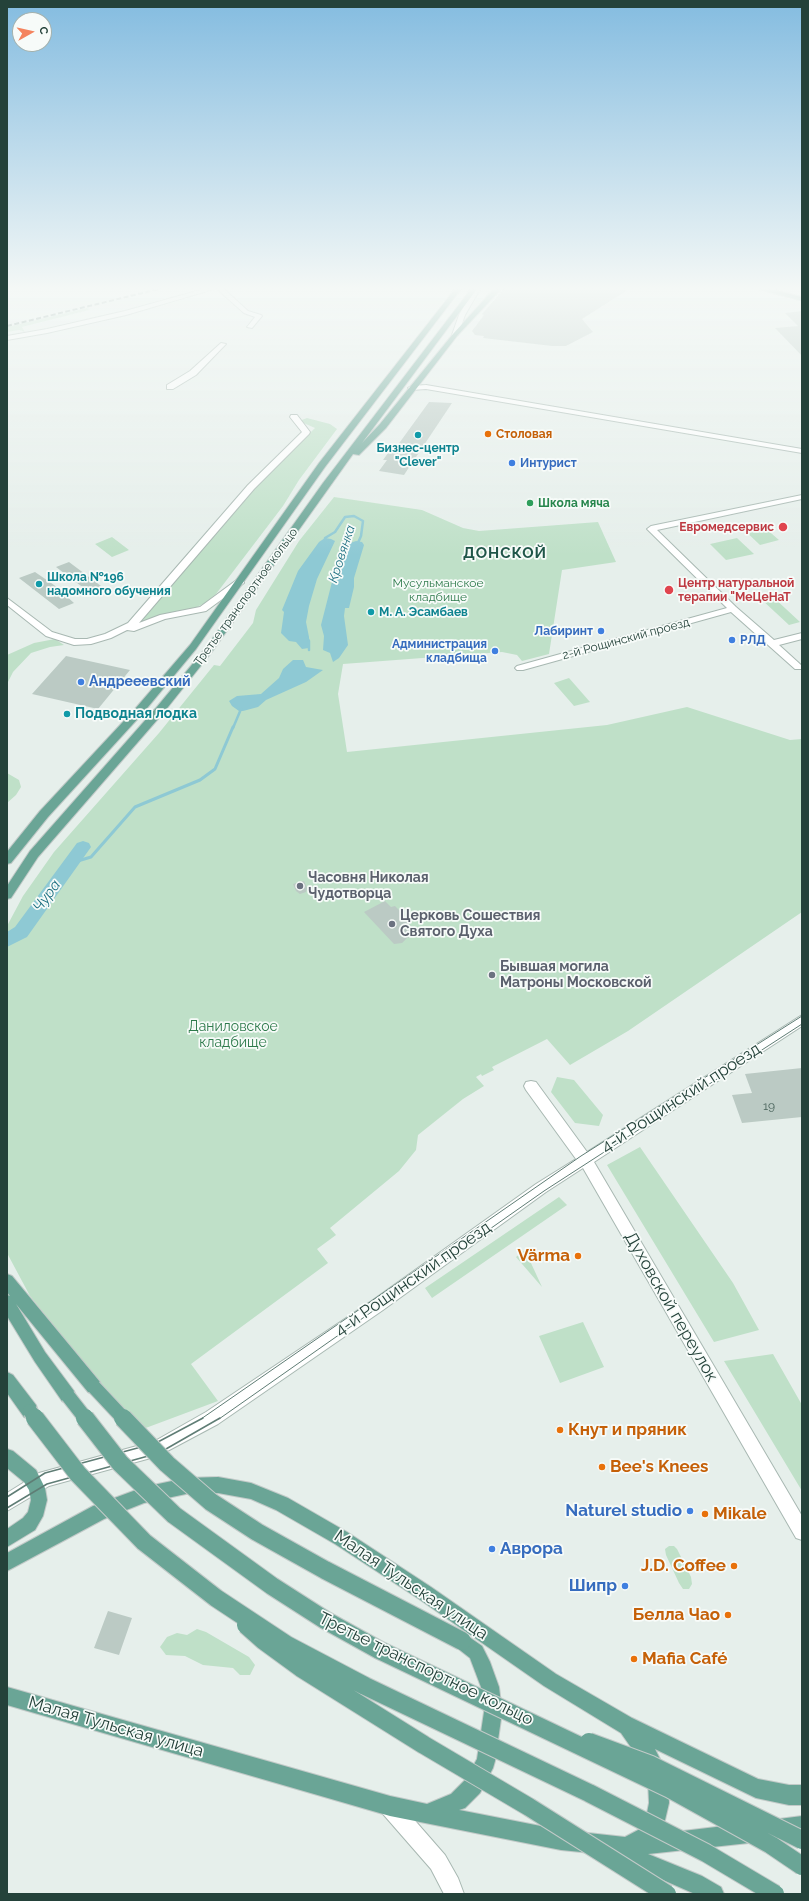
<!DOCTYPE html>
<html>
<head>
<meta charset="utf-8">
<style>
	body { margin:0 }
	#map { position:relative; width:809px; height:1901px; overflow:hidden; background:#e6efeb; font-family:Raleway,sans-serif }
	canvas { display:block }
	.frame { position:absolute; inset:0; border:8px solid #24423a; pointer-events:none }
	.north { position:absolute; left:12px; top:12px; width:40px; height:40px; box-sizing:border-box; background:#f7fbf9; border:1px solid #a3b1ad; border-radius:50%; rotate:82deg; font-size:11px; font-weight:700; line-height:16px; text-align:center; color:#24423a }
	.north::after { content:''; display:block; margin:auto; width:14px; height:18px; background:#f4845f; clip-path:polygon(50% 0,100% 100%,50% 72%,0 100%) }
</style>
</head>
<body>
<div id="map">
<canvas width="809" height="1901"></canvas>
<div class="frame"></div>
<div class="north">С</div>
</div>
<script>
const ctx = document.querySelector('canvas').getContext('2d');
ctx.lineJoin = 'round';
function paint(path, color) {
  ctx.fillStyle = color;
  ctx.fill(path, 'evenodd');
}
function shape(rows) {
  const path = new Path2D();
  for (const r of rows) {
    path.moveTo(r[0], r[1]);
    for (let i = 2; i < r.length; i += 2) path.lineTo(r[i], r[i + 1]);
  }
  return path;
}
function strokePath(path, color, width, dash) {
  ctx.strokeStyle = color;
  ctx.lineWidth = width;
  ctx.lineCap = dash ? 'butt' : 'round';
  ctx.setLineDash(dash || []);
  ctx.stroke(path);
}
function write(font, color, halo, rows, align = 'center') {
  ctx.font = font + ' Raleway,sans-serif';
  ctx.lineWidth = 3.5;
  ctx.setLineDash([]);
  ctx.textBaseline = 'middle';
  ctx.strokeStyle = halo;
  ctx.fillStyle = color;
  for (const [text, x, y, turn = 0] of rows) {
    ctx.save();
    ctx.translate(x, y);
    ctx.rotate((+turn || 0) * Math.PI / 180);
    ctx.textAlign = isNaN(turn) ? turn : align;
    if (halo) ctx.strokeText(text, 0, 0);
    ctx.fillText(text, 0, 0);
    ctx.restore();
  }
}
const green = shape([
	[87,308,89,310,22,327,25,332,19,330,7,332,7,327],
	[307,418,330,424,337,429,299,480,283,506,216,594,205,603,197,607,162,615,128,626,198,543,315,428,299,421],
	[334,497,422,510,463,528,479,531,598,522,616,562,562,570,549,654,522,661,517,655,502,652,343,664,338,694,347,752,607,725,687,707,790,740,802,739,802,912,628,1031,570,1065,547,1039,492,1067,494,1070,482,1076,481,1074,476,1077,484,1086,463,1099,418,1135,416,1150,399,1171,330,1228,336,1235,317,1249,328,1263,191,1364,218,1401,143,1429,106,1391,30,1296,7,1253,7,926,23,896,54,852,159,733,214,665,220,666,253,623,256,610,299,541],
	[761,525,764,527,779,540,760,545,743,529],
	[112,537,129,550,112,557,95,544],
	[737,538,754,554,726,560,710,544],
	[772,596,800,622,789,625,761,599],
	[55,639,64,645,50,647,31,653,13,672,7,684,7,655,34,643],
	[569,678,590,702,574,706,554,683],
	[7,773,19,780,21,787,16,795,7,803],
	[557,1077,574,1080,603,1115,599,1126,575,1123,551,1092],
	[640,1147,733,1283,759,1330,714,1342,607,1165],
	[559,1197,567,1205,432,1298,425,1288],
	[525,1250,542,1287,516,1257],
	[583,1322,604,1367,560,1383,539,1336],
	[773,1354,802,1405,802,1491,724,1361],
	[669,1546,674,1546,677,1549,691,1577,692,1584,689,1589,683,1589,679,1583,666,1555,665,1549],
	[197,1629,206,1632,249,1657,255,1665,250,1675,240,1675,233,1668,203,1665,185,1656,166,1655,160,1647,167,1637,177,1633,187,1635]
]);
const water = shape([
	[325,538,331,539,335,541,317,579,309,606,306,622,309,637,309,648,302,649,296,642,289,641,281,633,284,612,282,610,298,571,319,542],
	[356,541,362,542,364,545,354,578,354,587,349,608,345,608,344,616,348,645,339,658,333,662,330,653,323,650,324,636,321,625,334,574,350,543],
	[293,660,303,660,306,667,323,670,306,682,266,700,258,707,243,711,239,711,232,706,229,701,237,696,261,694,279,678,283,669]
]);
const streamFar1 = shape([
	[325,541,325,538,335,532,345,517,354,516,363,521,361,536,357,545],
	[307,637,309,641,309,650],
	[233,728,241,709]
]);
const stream = shape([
	[71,863,91,857,135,807,200,780,215,769,233,727]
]);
const river = shape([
	[83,841,89,843,91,847,27,937,7,947,7,932,15,927,77,843,83,841]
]);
const building = shape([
	[504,289,629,289,582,319,593,332,566,346,552,346,483,338,484,336,475,335,472,331,484,315,482,314],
	[802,311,802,356,775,328,798,326,785,313],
	[429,402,452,403,404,475,379,471,387,460,383,460,388,453,392,453],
	[69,562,101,586,89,592,56,567],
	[35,572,54,585,74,603,59,609,19,578],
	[66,656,130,670,98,709,32,694],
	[304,881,307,888,306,892,300,894,296,891,293,884],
	[385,901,391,907,395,906,406,917,403,918,415,930,416,936,407,938,402,943,394,944,364,912],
	[802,1068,802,1117,742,1123,732,1095,752,1093,745,1074],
	[108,1611,132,1618,119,1655,94,1648]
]);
const minor = shape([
	[204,289,214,289,126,315,47,333,7,340,7,336,47,329,125,311,204,289],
	[217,289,224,289,248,311,261,315,262,316,252,328,247,327,255,317,244,313,217,289],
	[474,289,480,289,465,315,458,335,453,336,452,335,459,315,474,289],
	[221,343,226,344,196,375,173,389,167,389,167,385,190,371,221,343],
	[426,385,802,449,802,453,426,389,412,390,408,388,412,386,426,385],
	[291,415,297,415,310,432,309,434,254,489,139,623,160,615,200,607,238,579,244,579,244,583,206,611,165,619,134,631,127,630,111,638,91,644,74,645,46,636,7,605,7,598,52,632,75,639,87,639,105,634,128,623,248,485,302,432,290,417,291,415],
	[802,495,802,499,657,530,736,607,774,640,802,633,802,639,779,645,801,665,801,669,795,669,731,612,523,670,517,670,515,668,517,666,727,608,647,529,651,526,802,495],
	[802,1015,802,1026,594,1162,802,1516,802,1540,796,1538,583,1168,546,1192,383,1310,218,1424,158,1456,49,1486,7,1511,7,1493,39,1473,155,1441,206,1412,373,1300,536,1184,576,1159,526,1090,524,1086,526,1082,531,1081,536,1082,587,1152,802,1015],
	[390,1797,397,1800,445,1855,458,1878,464,1894,444,1894,431,1869,383,1814,380,1807,383,1800,390,1797]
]);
const major = shape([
	[455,289,461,289,325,467,196,649,143,713,48,817,11,863,7,864,7,852,40,811,135,709,190,645,319,463,455,289],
	[471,289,477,289,362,443,380,424,453,334,494,289,501,289,457,336,386,428,359,455,353,454,211,653,164,712,38,857,11,898,7,899,7,886,30,851,156,708,205,649,323,483,471,289],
	[759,289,770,289,802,297,802,301,759,289],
	[7,1274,12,1276,100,1382,102,1387,100,1392,94,1395,88,1392,16,1304,45,1352,74,1391,76,1396,74,1401,68,1404,62,1401,35,1362,7,1316,7,1295,10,1296,7,1292,7,1274],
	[7,1372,13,1375,36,1405,38,1411,36,1417,30,1419,24,1417,7,1393,7,1372],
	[7,1449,13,1451,36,1470,45,1488,47,1500,43,1516,35,1530,7,1547,7,1529,23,1518,28,1512,31,1500,29,1490,24,1482,7,1468,7,1449],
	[218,1477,251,1483,288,1498,347,1532,431,1587,556,1674,632,1718,758,1779,789,1785,802,1785,802,1805,789,1805,756,1798,655,1749,661,1761,668,1780,669,1803,665,1820,658,1834,749,1823,756,1826,759,1833,756,1840,749,1843,648,1854,702,1876,721,1887,724,1894,695,1894,654,1876,603,1860,601,1854,561,1850,390,1816,7,1705,7,1687,390,1796,427,1804,451,1794,466,1779,477,1759,484,1712,481,1687,470,1658,456,1647,453,1641,456,1635,462,1632,482,1646,490,1662,499,1687,502,1712,495,1761,493,1768,480,1793,465,1808,459,1810,561,1830,625,1837,640,1829,646,1818,649,1803,648,1780,644,1766,621,1733,544,1686,419,1599,335,1544,276,1510,251,1499,218,1493,186,1494,144,1503,104,1519,7,1571,7,1553,93,1506,144,1487,186,1478,218,1477],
	[802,1816,802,1836,779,1839,772,1836,769,1829,772,1822,779,1819,802,1816]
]);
const tramFar1 = shape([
	[768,289,802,298],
	[201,1419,581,1156,802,1016],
	[219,1419,544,1191,802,1024]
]);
const tram = shape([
	[7,1497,45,1473,156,1443,203,1418],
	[7,1508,47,1484,159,1453,220,1418]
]);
const rail = shape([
	[7,326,159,289]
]);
const majorBridgeFar1 = shape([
	[94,1387,124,1419],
	[68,1396,86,1419],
	[30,1411,36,1419]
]);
const majorBridge = shape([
	[35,1418,78,1474,144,1542,216,1598,287,1645,365,1686,589,1793,706,1853,775,1894],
	[85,1418,120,1463,174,1515,272,1586,325,1620,379,1650,670,1789,771,1845,802,1866],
	[123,1418,167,1464,211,1502,257,1532,325,1570,462,1641],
	[246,1625,264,1641,301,1668,424,1745,529,1807,667,1894],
	[589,1742,651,1765,802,1840]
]);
const markers = [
	[488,434,4,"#e8710a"],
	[418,435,4,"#0f9aa8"],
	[512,463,4,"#3f7fe0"],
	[530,503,4,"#2e9e5b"],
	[783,527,5,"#e0444e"],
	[39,584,4,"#0f9aa8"],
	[669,590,5,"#e0444e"],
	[371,612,4,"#0f9aa8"],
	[601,631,4,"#3f7fe0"],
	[732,640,4,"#3f7fe0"],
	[495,651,4,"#3f7fe0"],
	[81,682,4,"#3f7fe0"],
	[67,714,4,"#0f9aa8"],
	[300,886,4,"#6b7280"],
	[392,924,4,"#6b7280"],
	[492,975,4,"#6b7280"],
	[578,1256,4,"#e8710a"],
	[560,1430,4,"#e8710a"],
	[602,1467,4,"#e8710a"],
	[690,1511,4,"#3f7fe0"],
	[705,1514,4,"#e8710a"],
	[492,1549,4,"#3f7fe0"],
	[734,1566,4,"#e8710a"],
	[625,1586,4,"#3f7fe0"],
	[728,1615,4,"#e8710a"],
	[634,1659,4,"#e8710a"]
];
const farFoodnames = [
	["Столовая",496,434]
];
const farCulturenames = [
	["Бизнес-центр",418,448,"center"],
	["\"Clever\"",418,462,"center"],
	["Школа №196",47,577],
	["надомного обучения",47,591],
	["М. А. Эсамбаев",379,612]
];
const farShopnames = [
	["Интурист",520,463],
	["Лабиринт",593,631,"right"],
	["РЛД",740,640],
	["Администрация",487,644,"right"],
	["кладбища",487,658,"right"]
];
const farLeisurenames = [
	["Школа мяча",538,503]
];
const farHealthnames = [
	["Евромедсервис",774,527],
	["Центр натуральной",678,583,"left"],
	["терапии \"МеЦеНаТ",678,597,"left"]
];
const farParknames = [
	["Мусульманское",438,583],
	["кладбище",438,597]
];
const farStreetnames = [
	["Третье транспортное кольцо",246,597,-54],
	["2-й Рощинский проезд",626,639,-15]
];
const numberNames = [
	["19",769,1106]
];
const farWaternames = [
	["Кровянка",342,554,-72]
];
const shopNames = [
	["Андрееевский",89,682]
];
const cultureNames = [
	["Подводная лодка",75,714]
];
const worshipNames = [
	["Часовня Николая",308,878],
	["Чудотворца",308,894],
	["Церковь Сошествия",400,916],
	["Святого Духа",400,932],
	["Бывшая могила",500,967],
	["Матроны Московской",500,983]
];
const parkNames = [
	["Даниловское",233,1027],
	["кладбище",233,1043]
];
const farDistrictnames = [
	["ДОНСКОЙ",505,553]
];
const waterNames = [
	["Чура",47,896,-54]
];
const nearStreetnames = [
	["4-й Рощинский проезд",681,1098,-33],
	["4-й Рощинский проезд",413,1279,-35],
	["Духовской переулок",671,1307,60],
	["Малая Тульская улица",411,1585,34],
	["Третье транспортное кольцо",426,1669,26],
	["Малая Тульская улица",116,1727,16]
];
const nearFoodnames = [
	["Värma",570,1256,"right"],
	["Кнут и пряник",568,1430],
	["Bee's Knees",610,1467],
	["Mikale",713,1514],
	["J.D. Coffee",726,1566,"right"],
	["Белла Чао",720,1615,"right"],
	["Mafia Café",642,1659]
];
const nearShopnames = [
	["Naturel studio",682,1511],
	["Аврора",500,1549,"left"],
	["Шипр",617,1586]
];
paint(green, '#bfe0c8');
paint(water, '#8ec9d4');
strokePath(streamFar1, '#8ec9d4', 2.5);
strokePath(stream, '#8ec9d4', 3);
paint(river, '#8ec9d4');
paint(building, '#bbcac4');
strokePath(minor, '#a8b8b2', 2);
strokePath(major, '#c2cac8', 2);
paint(minor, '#fff');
paint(major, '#6aa596');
strokePath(tramFar1, '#5f7d75', 1);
strokePath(tram, '#5f7d75', 1.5);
strokePath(rail, '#5f7d75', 2, [5, 2.5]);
strokePath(majorBridgeFar1, '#c2cac8', 16, []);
strokePath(majorBridge, '#c2cac8', 20, []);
strokePath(majorBridgeFar1, '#6aa596', 14);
strokePath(majorBridge, '#6aa596', 18);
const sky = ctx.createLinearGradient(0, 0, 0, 555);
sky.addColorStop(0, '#84bce0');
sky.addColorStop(0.52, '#f4f8f6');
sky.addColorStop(1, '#f4f8f600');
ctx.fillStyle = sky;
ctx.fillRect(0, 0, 809, 555);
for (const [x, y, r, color] of markers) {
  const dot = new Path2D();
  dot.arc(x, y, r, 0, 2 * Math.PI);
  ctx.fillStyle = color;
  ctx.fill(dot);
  strokePath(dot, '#f7fbf9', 1.5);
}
write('bold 12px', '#c56008', '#f7fbf9', farFoodnames, 'left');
write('bold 12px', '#0d838f', '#f7fbf9', farCulturenames, 'left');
write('bold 12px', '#366cbe', '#f7fbf9', farShopnames, 'left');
write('bold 12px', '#27864d', '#f7fbf9', farLeisurenames, 'left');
write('bold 12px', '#be3a42', '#f7fbf9', farHealthnames, 'right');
write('12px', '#2d7a4b', '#f7fbf9', farParknames);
write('12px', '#24423a', '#f7fbf9', farStreetnames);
write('12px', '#4a645c', null, numberNames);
write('italic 13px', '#1c6f80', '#f7fbf9', farWaternames);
write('bold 14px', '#366cbe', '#f7fbf9', shopNames, 'left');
write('bold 14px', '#0d838f', '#f7fbf9', cultureNames, 'left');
write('bold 14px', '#5b616d', '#f7fbf9', worshipNames, 'left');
write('14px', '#2d7a4b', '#f7fbf9', parkNames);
ctx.letterSpacing = '1px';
write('bold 15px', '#1f5548', '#f7fbf9', farDistrictnames);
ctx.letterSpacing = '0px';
write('italic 15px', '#1c6f80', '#f7fbf9', waterNames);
write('17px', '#24423a', '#f7fbf9', nearStreetnames);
write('bold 17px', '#c56008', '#f7fbf9', nearFoodnames, 'left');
write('bold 17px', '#366cbe', '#f7fbf9', nearShopnames, 'right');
</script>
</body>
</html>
